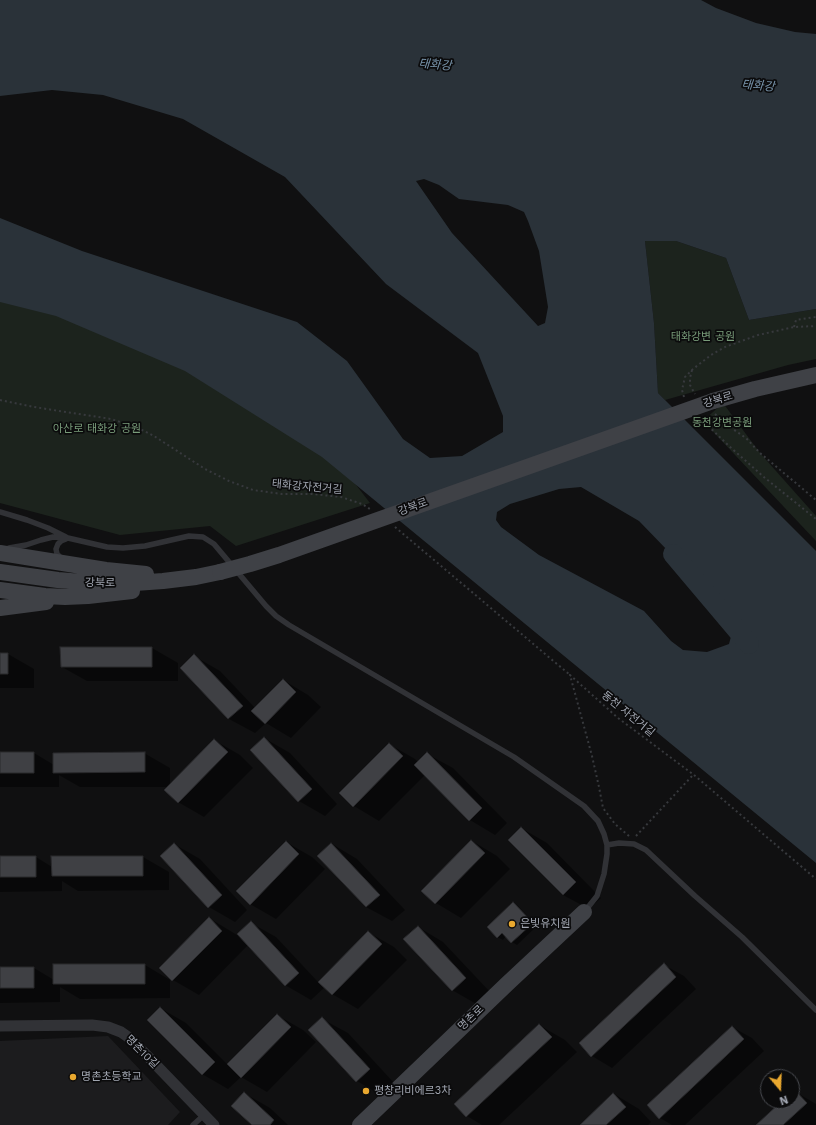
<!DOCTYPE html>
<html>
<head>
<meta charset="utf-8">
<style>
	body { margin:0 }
	#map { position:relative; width:816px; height:1125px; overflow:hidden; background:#101011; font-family:"Work Sans",sans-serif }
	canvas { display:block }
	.north { position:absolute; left:760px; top:1069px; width:40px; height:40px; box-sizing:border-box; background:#0b0b0c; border:1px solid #47494e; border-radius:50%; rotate:161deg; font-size:11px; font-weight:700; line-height:16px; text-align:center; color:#a1a6b1 }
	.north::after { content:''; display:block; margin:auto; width:14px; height:18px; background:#e9a82f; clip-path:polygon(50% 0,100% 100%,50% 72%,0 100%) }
</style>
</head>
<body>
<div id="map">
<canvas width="816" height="1125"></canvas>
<div class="north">N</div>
</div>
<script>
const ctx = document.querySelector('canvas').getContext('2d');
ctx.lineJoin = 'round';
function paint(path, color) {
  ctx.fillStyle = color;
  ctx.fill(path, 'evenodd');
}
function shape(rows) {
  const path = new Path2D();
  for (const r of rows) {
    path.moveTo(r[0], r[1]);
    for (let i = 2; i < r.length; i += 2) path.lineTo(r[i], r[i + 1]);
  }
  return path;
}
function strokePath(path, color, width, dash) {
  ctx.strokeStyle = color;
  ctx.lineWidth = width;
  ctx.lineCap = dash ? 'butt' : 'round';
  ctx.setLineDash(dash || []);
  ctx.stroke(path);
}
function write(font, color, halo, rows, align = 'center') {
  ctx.font = font + ' "Work Sans","Noto Sans KR",sans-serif';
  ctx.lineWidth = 3.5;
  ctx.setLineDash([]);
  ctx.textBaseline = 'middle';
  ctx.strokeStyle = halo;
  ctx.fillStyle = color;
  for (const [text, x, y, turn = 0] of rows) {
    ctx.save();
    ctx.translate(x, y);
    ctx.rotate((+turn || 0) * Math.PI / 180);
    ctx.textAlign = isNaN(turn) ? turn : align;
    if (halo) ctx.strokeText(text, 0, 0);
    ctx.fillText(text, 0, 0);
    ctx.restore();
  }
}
const built = shape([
	[108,1036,180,1112,168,1125,0,1125,0,1041]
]);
const green = shape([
	[645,241,676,241,726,258,749,320,816,309,816,359,788,365,665,400,658,393,654,323],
	[0,285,173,356,330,451,370,503,236,546,210,526,120,535,0,503],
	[723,403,760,453,816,516,816,541,703,421]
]);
const water = shape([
	[0,0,701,0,716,8,756,23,795,32,816,34,816,309,749,320,726,258,676,241,645,241,654,323,658,393,816,551,816,863,322,457,185,371,56,316,0,302,0,218,82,251,297,322,347,361,403,439,430,458,462,456,503,432,503,416,478,353,386,284,285,177,183,119,103,95,52,90,0,96],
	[424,179,439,185,459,199,508,205,524,212,528,221,539,251,548,307,545,323,538,326,452,233,416,181],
	[581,487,639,521,670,553,684,571,705,579,728,606,733,629,729,644,707,652,683,650,671,641,644,611,539,555,501,527,496,520,497,512,510,504,559,489]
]);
const shadow = shape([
	[152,648,178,663,178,681,87,681,62,667],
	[0,654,8,654,34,669,34,688,0,688],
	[194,656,220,671,255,708,283,680,308,695,321,707,291,738,266,723,255,733,229,719,182,668],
	[264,738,290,753,337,804,325,816,299,801,251,750],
	[214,740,240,755,253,768,204,817,178,802,169,787,80,787,59,775,59,787,0,787,0,753,34,753,54,765,144,753,170,768,170,785],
	[389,744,415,759,418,762,427,754,453,768,507,823,495,835,470,820,425,775,379,821,354,806],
	[521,828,547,843,601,898,589,909,563,895],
	[472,841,497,856,510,869,461,918,436,903],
	[286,842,312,857,325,869,276,919,250,904],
	[174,844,200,859,247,910,235,922,209,907,162,856],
	[332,844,357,859,405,910,392,921,366,907],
	[0,857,36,857,52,867,143,857,169,872,169,890,78,891,62,881,62,891,0,892],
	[513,903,518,906,537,926,517,945,512,942,506,936,503,940,497,937],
	[209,918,237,935,251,923,276,937,318,982,368,932,394,947,407,960,358,1009,332,994,325,987,311,1000,285,985,248,945,199,995,173,980,160,968],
	[418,927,443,942,491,993,478,1005,452,990],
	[145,965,170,980,170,998,80,999,60,987,60,1002,0,1003,0,968,34,968,54,980],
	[664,965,684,976,696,989,612,1068,592,1056],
	[160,1008,186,1023,228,1065,277,1015,303,1030,316,1042,267,1092,241,1077,228,1089,202,1074],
	[322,1019,348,1033,395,1084,382,1096,357,1081,309,1030],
	[539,1025,565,1040,577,1052,499,1125,482,1125,467,1116,455,1104],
	[732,1027,752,1038,764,1051,685,1125,672,1125,660,1118],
	[794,1091,816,1104,816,1125,758,1125,783,1101,792,1101,792,1093],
	[244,1093,270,1108,288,1125,253,1125],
	[614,1094,639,1109,651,1122,648,1125,581,1125]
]);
const river = shape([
	[673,554,749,644]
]);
const building = shape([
	[60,647,152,647,152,667,61,667,60,647],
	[0,653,8,653,8,674,0,674,0,653],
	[194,654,243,706,228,719,180,668,194,654],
	[283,679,296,692,265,724,251,711,283,679],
	[264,737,312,789,298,802,250,750,264,737],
	[214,739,228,752,178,803,164,790,214,739],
	[389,743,403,756,353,807,339,793,389,743],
	[0,752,34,752,34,773,0,773,0,752],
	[145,752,145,772,53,773,53,753,145,752],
	[427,752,482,808,469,821,414,765,427,752],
	[521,827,576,882,563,895,508,840,521,827],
	[471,840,485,853,435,904,421,891,471,840],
	[286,841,299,854,250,905,236,891,286,841],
	[174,843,222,895,208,908,160,856,174,843],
	[331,843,380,895,366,907,317,856,331,843],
	[0,856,36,856,36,877,0,877,0,856],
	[51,856,143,856,143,876,52,876,51,856],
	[513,902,533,923,511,943,502,933,497,938,487,927,513,902],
	[209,917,222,931,172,981,159,968,209,917],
	[251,921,299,973,285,986,237,934,251,921],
	[418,926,466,978,452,991,403,939,418,926],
	[368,931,382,944,332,995,318,982,368,931],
	[664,963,676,977,591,1057,579,1043,664,963],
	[53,964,145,964,145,984,53,984,53,964],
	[0,967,34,967,34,988,0,988,0,967],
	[160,1007,215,1062,202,1075,147,1020,160,1007],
	[277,1014,291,1027,241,1078,227,1064,277,1014],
	[322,1017,370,1069,356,1082,308,1030,322,1017],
	[539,1024,552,1037,466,1117,454,1104,539,1024],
	[732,1026,744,1039,659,1119,647,1105,732,1026],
	[794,1089,807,1103,783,1125,756,1125,782,1101,792,1101,792,1092,794,1089],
	[244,1092,274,1120,270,1125,252,1125,231,1106,244,1092],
	[613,1093,626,1107,606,1125,580,1125,613,1093]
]);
const path = shape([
	[794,327,796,320,816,317],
	[692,370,690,378,690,385,695,394],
	[684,397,682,390,685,377,693,369,711,355,725,347,758,335,794,327,816,326],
	[0,400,34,407,111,419,136,427,154,436,205,469,229,481,253,490,282,494,312,494,341,497,362,504,370,509],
	[715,414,727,425,746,438,760,453,816,500],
	[701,419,729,446,765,478,816,519],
	[395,527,570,675],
	[629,836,615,824,603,808,599,787,592,756,570,675,618,718,694,775,816,879],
	[636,836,693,775]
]);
const lane = shape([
	[0,512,27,520,48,528,66,537],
	[9,548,26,545,41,540,53,537,68,538,107,547,123,548,145,546,189,536,203,537,214,544,266,606,276,616,289,625,514,757,584,806,598,821,604,834,607,845,607,854,604,874,597,896,585,911],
	[62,559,57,554,56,549,58,544,61,541,66,539],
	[607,845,619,843,634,844,646,850,695,896,742,937,816,1010],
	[193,1125,204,1115]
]);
const street = shape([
	[0,1026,92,1025,108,1027,121,1032,131,1039,214,1125]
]);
const secondary = shape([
	[713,401,755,389,816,375],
	[0,553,106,570,146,574],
	[0,572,58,580,93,583,135,583,163,581,196,577,220,572],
	[0,590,45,596,65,597,88,596,132,591],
	[0,608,46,602],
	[360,1125,507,984,584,912]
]);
const secondaryBridge = shape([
	[220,572,250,564,279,555,713,401]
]);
const markers = [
	[512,924,4,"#e9a82f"],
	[73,1077,4,"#e9a82f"],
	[366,1091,4,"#e9a82f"]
];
const parkNames = [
	["태화강변 공원",703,337],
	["동천강변공원",722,423],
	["아산로 태화강 공원",97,429]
];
const streetNames = [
	["강북로",718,400,-17],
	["태화강자전거길",307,487,5],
	["강북로",413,507,-20],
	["강북로",100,583,1],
	["동천 자전거길",628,714,39],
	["명촌로",471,1018,-44],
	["명촌10길",142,1052,45]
];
const poiNames = [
	["은빛유치원",520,924],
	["명촌초등학교",81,1077],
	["평창리비에르3차",374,1091]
];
const waterNames = [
	["태화강",435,65,4],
	["태화강",758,86,4]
];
paint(built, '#1c1c1e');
paint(green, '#1c231d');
paint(water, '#2a3239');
paint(shadow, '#0007');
strokePath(river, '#2a3239', 20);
paint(building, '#3f4044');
strokePath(building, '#2a2a2d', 1);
strokePath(path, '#37393d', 2, [2, 3]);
strokePath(lane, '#313236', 5.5);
strokePath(street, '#313236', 11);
strokePath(secondary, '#3f4146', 16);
strokePath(secondaryBridge, '#3f4146', 16);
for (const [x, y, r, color] of markers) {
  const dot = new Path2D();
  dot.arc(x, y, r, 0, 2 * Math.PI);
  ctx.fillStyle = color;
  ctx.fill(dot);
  strokePath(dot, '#0b0b0c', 1.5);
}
write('11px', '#799c7a', '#0b0b0c', parkNames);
write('11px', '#a1a6b1', '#0b0b0c', streetNames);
write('11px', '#a1a6b1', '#0b0b0c', poiNames, 'left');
write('italic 12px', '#7995ac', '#0b0b0c', waterNames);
</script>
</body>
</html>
